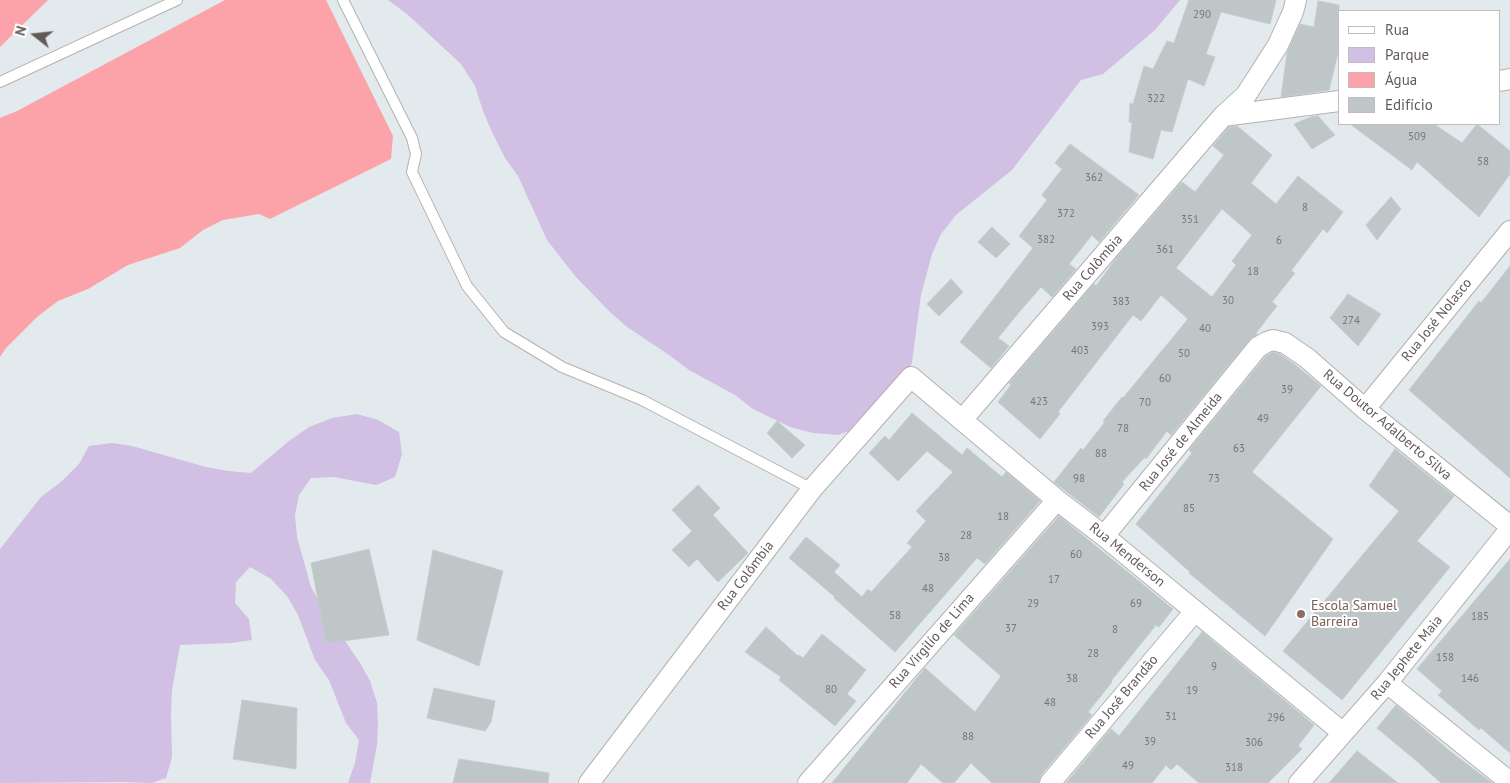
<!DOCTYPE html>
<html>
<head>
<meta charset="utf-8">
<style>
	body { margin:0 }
	#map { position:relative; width:1510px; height:783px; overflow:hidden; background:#e2eaed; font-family:"PT Sans",sans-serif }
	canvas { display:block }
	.legend { position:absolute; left:1338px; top:10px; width:162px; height:115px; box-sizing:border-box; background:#fff; border:1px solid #c0bdbd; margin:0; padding:6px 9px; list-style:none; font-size:15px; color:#625b5a }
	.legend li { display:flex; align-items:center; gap:10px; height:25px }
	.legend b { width:25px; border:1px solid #c0bdbd }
	.north { position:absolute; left:10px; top:10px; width:50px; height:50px; -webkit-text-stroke:4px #fff; paint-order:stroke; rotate:286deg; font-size:14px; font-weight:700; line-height:20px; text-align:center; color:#625b5a }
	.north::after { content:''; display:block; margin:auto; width:18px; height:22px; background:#625b5a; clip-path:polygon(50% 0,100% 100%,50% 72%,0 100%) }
</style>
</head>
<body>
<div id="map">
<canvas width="1510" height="783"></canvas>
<ul class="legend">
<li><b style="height:6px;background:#fff"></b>Rua</li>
<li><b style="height:14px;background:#d1bfe4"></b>Parque</li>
<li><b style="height:14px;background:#fca2a9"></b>Água</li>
<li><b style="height:14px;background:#bec6c7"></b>Edifício</li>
</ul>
<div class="north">N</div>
</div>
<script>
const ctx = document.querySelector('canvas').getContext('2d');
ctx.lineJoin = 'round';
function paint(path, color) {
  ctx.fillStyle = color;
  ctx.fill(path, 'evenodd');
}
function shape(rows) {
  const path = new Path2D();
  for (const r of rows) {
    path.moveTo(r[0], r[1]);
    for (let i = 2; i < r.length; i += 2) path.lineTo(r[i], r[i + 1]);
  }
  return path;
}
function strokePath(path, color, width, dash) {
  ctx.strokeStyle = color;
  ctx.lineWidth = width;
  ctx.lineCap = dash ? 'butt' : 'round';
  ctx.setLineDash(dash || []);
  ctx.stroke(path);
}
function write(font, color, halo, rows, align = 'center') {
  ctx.font = font + ' "PT Sans",sans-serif';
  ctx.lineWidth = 4;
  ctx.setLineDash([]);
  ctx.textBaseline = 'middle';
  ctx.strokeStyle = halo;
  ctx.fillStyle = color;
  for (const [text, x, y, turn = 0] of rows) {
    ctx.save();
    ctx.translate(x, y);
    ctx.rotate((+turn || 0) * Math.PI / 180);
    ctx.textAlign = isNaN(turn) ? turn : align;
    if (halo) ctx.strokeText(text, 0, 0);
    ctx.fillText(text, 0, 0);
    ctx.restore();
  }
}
const green = shape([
	[388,0,1180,0,1155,30,1103,74,1081,80,1012,170,956,215,941,234,932,254,921,295,912,362,906,382,857,428,838,435,813,433,790,427,753,409,735,395,689,370,669,355,627,327,610,312,575,276,547,240,518,176,505,158,492,132,483,111,475,86,461,64,407,14],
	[357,414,378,420,399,432,402,454,395,477,376,485,334,477,311,478,299,495,295,515,297,537,311,587,323,608,360,663,370,681,377,703,378,725,377,745,370,783,348,783,355,763,359,740,346,723,329,680,315,660,298,615,287,596,271,579,250,567,236,582,235,603,249,619,252,640,231,643,180,645,172,690,171,712,172,757,166,778,152,783,122,782,0,783,0,549,41,497,62,481,79,464,89,446,112,443,132,446,206,467,228,471,251,473,289,441,309,427,332,418]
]);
const water = shape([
	[0,0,48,0,0,47],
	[225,0,326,0,393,136,391,159,270,219,259,214,223,220,203,230,180,248,128,265,88,289,58,301,37,317,6,348,0,357,0,118,17,111]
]);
const building = shape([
	[1189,0,1276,0,1270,24,1221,12,1206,54,1215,57,1204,86,1188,79,1172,132,1161,130,1153,159,1129,152,1132,123,1129,122,1130,103,1133,104,1144,66,1153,69,1167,41,1174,43,1189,0],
	[1318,1,1339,5,1339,49,1329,90,1281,97,1287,53,1300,24,1314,27,1318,1],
	[1318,116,1335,135,1312,149,1294,124,1311,117,1318,116],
	[1350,124,1434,124,1462,143,1477,124,1510,151,1510,174,1479,217,1417,162,1412,170,1350,124],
	[1237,126,1272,155,1251,183,1276,204,1298,176,1343,212,1327,233,1323,229,1291,271,1295,273,1272,302,1277,306,1256,333,1257,334,1249,340,1171,435,1167,431,1146,459,1145,457,1122,482,1124,484,1099,517,1054,482,1081,448,1083,450,1105,422,1103,421,1122,397,1123,398,1188,319,1161,295,1141,321,1133,315,1058,412,1060,414,1040,439,998,402,1011,385,1009,383,1094,284,1096,286,1117,257,1182,182,1195,192,1224,155,1213,146,1229,127,1237,126],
	[1222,209,1252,235,1232,261,1236,265,1212,297,1176,268,1222,209],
	[1070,144,1139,195,1099,242,1092,235,1069,264,1076,269,1052,297,1041,287,1020,311,998,338,1009,346,991,368,960,342,1033,248,1019,236,1047,200,1042,195,1062,169,1055,163,1070,144],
	[1391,197,1401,209,1377,240,1366,225,1391,197],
	[992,227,1010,244,996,258,978,242,992,227],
	[1510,266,1510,478,1409,390,1479,301,1481,303,1510,266],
	[951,279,963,292,939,316,927,304,951,279],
	[1348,294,1381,314,1358,346,1330,318,1348,294],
	[1273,352,1280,354,1293,363,1321,386,1252,472,1333,539,1265,636,1189,573,1190,572,1136,524,1192,453,1189,450,1266,356,1273,352],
	[912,413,962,455,967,448,1002,477,1006,472,1040,501,985,564,977,558,895,652,834,598,835,597,789,558,806,537,840,565,834,572,862,597,868,589,871,592,912,547,907,543,926,521,916,511,953,472,927,451,898,481,869,453,885,436,889,440,912,413],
	[777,421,805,445,792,458,767,433,777,421],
	[1395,449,1454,496,1417,541,1450,567,1342,700,1283,651,1399,511,1369,486,1395,449],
	[698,485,720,508,713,515,748,553,718,582,697,559,689,567,672,550,692,531,672,510,698,485],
	[1059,516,1173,609,1159,627,1156,625,1111,681,1112,682,1088,712,1092,715,1041,775,1038,783,992,783,971,763,954,783,943,783,921,764,907,783,832,783,925,668,975,712,1001,676,954,635,1059,516],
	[369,549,389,635,326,643,311,563,369,549],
	[433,550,503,571,479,666,417,640,433,550],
	[1510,559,1510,753,1481,728,1479,730,1438,695,1442,691,1417,669,1510,559],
	[766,627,798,656,799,655,803,658,822,634,866,670,847,694,856,701,835,726,779,680,781,677,745,652,766,627],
	[1202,632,1314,725,1298,746,1302,749,1268,783,1199,783,1177,764,1171,770,1166,765,1152,783,1066,783,1111,729,1119,736,1202,632],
	[434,688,495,701,491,722,485,731,427,718,434,688],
	[242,700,297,708,296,769,233,759,242,700],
	[1396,705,1451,752,1492,783,1441,783,1420,764,1377,728,1396,705],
	[1357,751,1398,783,1329,783,1357,751],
	[459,759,549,773,548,783,453,783,459,759]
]);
const service = shape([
	[343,0,412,138,416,154,412,172,467,286,504,332,562,367,642,400,812,489],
	[0,82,177,0]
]);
const minor = shape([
	[1499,81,1510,79],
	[1223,116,1339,101],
	[1365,409,1510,231],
	[962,420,1223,116,1246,95,1278,45,1293,12,1296,0],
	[1104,536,1258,347,1267,342,1273,340,1285,343,1307,358,1365,409,1510,526],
	[1387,683,1510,782],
	[589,783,812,489,911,377,1057,500,1104,536,1343,733],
	[808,783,1057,500],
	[1050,783,1195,611],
	[1299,783,1387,683,1510,529]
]);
const markers = [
	[1301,614,5,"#8d6e63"]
];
const numberNames = [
	["290",1202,15],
	["322",1156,99],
	["509",1417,137],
	["58",1483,162],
	["362",1094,178],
	["8",1305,208],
	["372",1066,214],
	["351",1190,220],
	["382",1046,240],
	["6",1279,241],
	["361",1165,250],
	["18",1253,272],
	["30",1228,301],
	["383",1121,302],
	["274",1351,321],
	["393",1100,327],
	["40",1205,329],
	["403",1080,351],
	["50",1184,354],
	["60",1165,379],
	["39",1287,390],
	["423",1039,402],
	["70",1145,403],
	["49",1263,419],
	["78",1123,429],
	["63",1239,449],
	["88",1101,454],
	["98",1079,479],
	["73",1214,479],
	["85",1189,509],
	["18",1003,517],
	["28",966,536],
	["60",1076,555],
	["38",944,558],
	["17",1054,580],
	["48",928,589],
	["29",1033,604],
	["69",1136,604],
	["58",895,616],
	["185",1480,617],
	["37",1011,629],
	["8",1115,630],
	["28",1093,654],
	["158",1445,658],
	["9",1214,667],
	["38",1072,679],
	["146",1470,679],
	["80",831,690],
	["19",1192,691],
	["48",1050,703],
	["31",1171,717],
	["296",1276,718],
	["88",968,737],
	["39",1150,742],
	["306",1254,743],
	["49",1128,766],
	["318",1234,768]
];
const streetNames = [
	["Rua Colômbia",1093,268,-49],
	["Rua José Nolasco",1437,320,-51],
	["Rua Doutor Adalberto Silva",1387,425,40],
	["Rua José de Almeida",1181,442,-51],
	["Rua Menderson",1127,555,39],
	["Rua Colômbia",746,576,-53],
	["Rua Virgilío de Lima",932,641,-49],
	["Rua Jephete Maia",1407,658,-51],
	["Rua José Brandão",1122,697,-50]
];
const educationNames = [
	["Escola Samuel",1311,606],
	["Barreira",1311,622]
];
paint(green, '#d1bfe4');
paint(water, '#fca2a9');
paint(building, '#bec6c7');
strokePath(building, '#c0ced1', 1);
strokePath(service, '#b7b0af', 12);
strokePath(minor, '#b7b0af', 22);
strokePath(service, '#fff', 10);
strokePath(minor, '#fff', 20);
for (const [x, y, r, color] of markers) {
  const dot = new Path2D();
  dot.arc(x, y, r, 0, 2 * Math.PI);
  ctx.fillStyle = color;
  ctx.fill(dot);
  strokePath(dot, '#fff', 2);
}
write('11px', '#797675', null, numberNames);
write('14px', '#625b5a', '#fff', streetNames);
write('14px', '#785e54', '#fff', educationNames, 'left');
</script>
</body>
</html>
